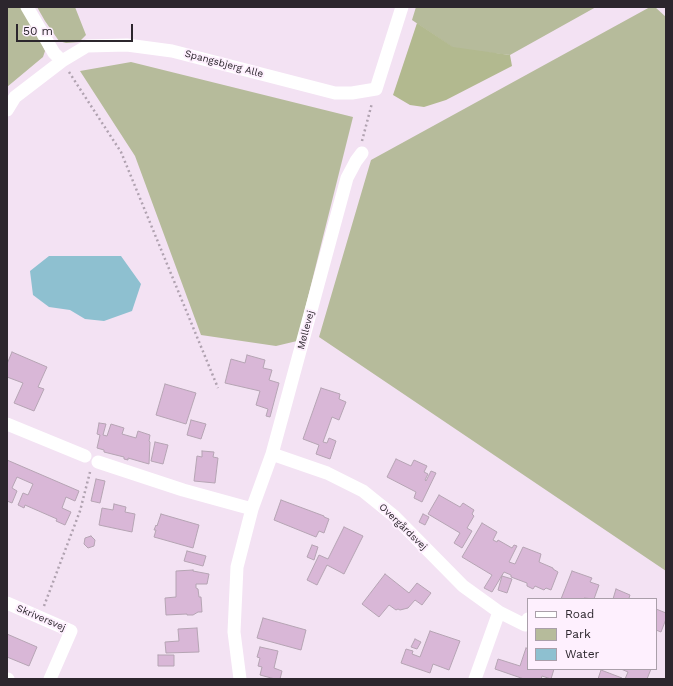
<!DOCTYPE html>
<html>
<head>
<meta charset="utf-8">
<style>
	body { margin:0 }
	#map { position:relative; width:673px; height:686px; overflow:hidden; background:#f3e2f3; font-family:"Work Sans",sans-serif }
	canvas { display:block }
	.frame { position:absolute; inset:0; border:8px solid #2c262d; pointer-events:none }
	.legend { position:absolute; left:527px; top:598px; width:130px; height:72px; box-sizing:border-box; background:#fef0fe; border:1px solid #aa9faa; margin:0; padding:5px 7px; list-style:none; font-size:12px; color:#2c262d }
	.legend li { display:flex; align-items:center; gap:8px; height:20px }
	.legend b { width:20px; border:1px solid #aa9faa }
	.scale { position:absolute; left:16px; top:24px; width:117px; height:18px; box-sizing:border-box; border:2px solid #2c262d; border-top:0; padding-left:5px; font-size:12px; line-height:14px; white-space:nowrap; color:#2c262d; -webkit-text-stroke:3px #fef0fe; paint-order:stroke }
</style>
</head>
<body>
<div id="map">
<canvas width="673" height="686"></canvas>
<div class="frame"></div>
<ul class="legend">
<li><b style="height:5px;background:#fff"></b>Road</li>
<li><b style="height:11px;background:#b6bb9b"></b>Park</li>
<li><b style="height:11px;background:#8ec0d0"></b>Water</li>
</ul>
<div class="scale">50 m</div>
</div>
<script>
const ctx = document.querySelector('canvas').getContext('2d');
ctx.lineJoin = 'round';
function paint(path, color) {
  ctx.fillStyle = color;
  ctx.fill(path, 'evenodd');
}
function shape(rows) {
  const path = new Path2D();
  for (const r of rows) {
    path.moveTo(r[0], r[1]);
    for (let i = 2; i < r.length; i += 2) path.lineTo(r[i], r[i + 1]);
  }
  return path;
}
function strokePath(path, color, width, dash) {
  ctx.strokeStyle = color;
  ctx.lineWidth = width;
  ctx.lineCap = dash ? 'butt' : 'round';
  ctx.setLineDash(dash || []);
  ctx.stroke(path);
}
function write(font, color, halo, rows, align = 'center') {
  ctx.font = font + ' "Work Sans",sans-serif';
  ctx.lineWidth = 4;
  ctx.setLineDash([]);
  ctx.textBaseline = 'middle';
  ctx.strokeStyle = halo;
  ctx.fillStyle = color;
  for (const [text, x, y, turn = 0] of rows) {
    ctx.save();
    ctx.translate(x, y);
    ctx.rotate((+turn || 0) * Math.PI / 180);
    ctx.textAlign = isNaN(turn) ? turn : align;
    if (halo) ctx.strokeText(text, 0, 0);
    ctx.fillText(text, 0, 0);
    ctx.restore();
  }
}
const green = shape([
	[7,7,22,7,39,37,45,51,43,57,7,87],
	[37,7,75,7,86,35,79,42,66,43,59,41,45,21],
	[416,7,596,7,510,55,455,49,412,20],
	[650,7,655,7,666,17,666,571,319,337,371,160],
	[131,62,353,117,297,341,276,346,201,335,135,156,80,71]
]);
const forest = shape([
	[417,23,453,47,510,55,512,66,446,100,424,107,410,105,393,95]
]);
const water = shape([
	[49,256,121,256,141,284,132,311,104,321,85,319,70,310,49,307,33,295,30,271]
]);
const building = shape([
	[12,352,47,367,38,387,44,389,34,411,14,403,23,383,7,377,7,364,12,352],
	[247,355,265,360,263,368,272,370,269,380,279,383,270,417,266,416,268,409,256,405,260,391,225,383,231,359,245,363,247,355],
	[165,384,196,393,186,424,156,415,165,384],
	[321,388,340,394,339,399,346,402,339,420,332,417,323,442,327,443,329,438,336,441,330,459,316,454,319,445,303,439,321,388],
	[191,420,206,424,201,439,187,435,191,420],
	[99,423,106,424,103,435,107,436,111,424,124,428,122,434,136,438,138,431,150,435,149,441,150,442,149,464,128,458,128,460,124,459,124,457,104,452,104,450,97,448,100,435,97,434,99,423],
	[155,442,168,445,163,464,151,461,155,442],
	[202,451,214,452,213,457,218,458,215,483,194,481,197,456,202,457,202,451],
	[396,459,411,466,414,460,427,466,424,472,428,474,425,480,426,481,431,471,436,473,422,502,414,498,416,492,387,477,396,459],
	[7,460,79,491,75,501,66,497,62,508,71,512,65,525,56,521,57,519,25,505,24,508,18,505,23,493,28,495,33,484,17,477,12,488,17,491,12,503,7,501,7,460],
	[96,479,105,481,100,503,91,501,96,479],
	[439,495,460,507,463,503,474,510,472,514,474,516,467,528,472,531,462,548,454,543,460,533,428,514,439,495],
	[281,500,324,516,324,517,329,519,324,533,319,531,316,537,274,520,281,500],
	[114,504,126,507,125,512,135,514,132,532,99,525,102,508,113,510,114,504],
	[161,514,199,525,193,548,154,537,156,530,154,530,156,525,157,526,161,514],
	[423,514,429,517,425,525,419,522,423,514],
	[482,523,497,532,493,540,497,542,498,540,512,548,514,545,517,546,509,562,515,564,523,547,541,554,539,562,553,568,553,569,558,572,551,590,546,588,544,590,535,586,533,589,527,586,527,583,511,577,511,575,504,572,492,592,484,588,492,575,462,557,482,523],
	[344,527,363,536,344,574,327,565,317,585,307,580,319,555,328,559,344,527],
	[91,536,95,540,94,546,88,548,84,544,85,538,91,536],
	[312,545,318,547,314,560,307,557,312,545],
	[187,551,206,556,203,566,184,561,187,551],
	[193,570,193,571,209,574,207,584,196,584,196,588,198,589,199,597,201,597,202,612,198,612,193,615,187,615,187,614,166,615,165,598,176,597,176,571,193,570],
	[572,571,592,578,590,582,599,585,594,599,584,598,583,599,561,599,572,571],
	[385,574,409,593,417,583,431,593,422,605,415,600,408,608,400,610,398,609,396,610,389,605,379,617,362,604,385,574],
	[502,576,512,579,507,593,498,590,502,576],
	[616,589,630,595,629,598,631,599,613,599,616,589],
	[656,609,666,613,666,619,661,632,656,630,656,609],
	[263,618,306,630,301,650,257,638,263,618],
	[197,628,199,652,166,653,165,642,179,641,178,629,197,628],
	[430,631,460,641,449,670,433,664,430,673,401,663,406,649,413,651,412,654,420,657,430,631],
	[7,634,37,647,29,666,7,657,7,634],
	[415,639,421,642,417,649,411,647,415,639],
	[260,647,278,651,274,668,282,671,280,679,275,679,260,675,262,667,258,666,260,658,257,657,260,647],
	[526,648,528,649,528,669,554,669,551,679,542,676,541,679,524,679,495,669,498,659,520,666,526,648],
	[158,655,174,655,174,666,158,666,158,655],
	[621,669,651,669,647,679,625,679,628,672,621,669],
	[601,670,622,678,622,679,598,679,601,670]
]);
const path = shape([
	[69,72,121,152,218,388],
	[362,141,372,103],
	[44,606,80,511,90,472]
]);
const minor = shape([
	[27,7,54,53,62,61],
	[7,110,15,97,62,61,87,46,127,45,172,51,335,93,352,93,376,89,402,7],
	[7,424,85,456],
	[272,454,327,473,363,491,394,516,463,586,499,612,475,679],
	[98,462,183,490,252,509],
	[7,603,71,631,50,679],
	[499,612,525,625,528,619],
	[7,679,8,679],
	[240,679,234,632,237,567,252,509,272,454,347,178,356,161,362,153]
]);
const streetNames = [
	["Spangsbjerg Alle",224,64,15],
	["Møllevej",306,330,-75],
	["Overgårdsvej",403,527,44],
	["Skriversvej",41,618,23]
];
paint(green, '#b6bb9b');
paint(forest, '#b2b98f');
paint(water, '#8ec0d0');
paint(building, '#d9b7d7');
strokePath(building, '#b5a4b3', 1);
strokePath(path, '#b0a2b0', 2.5, [2, 3]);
strokePath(minor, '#fff', 13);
write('10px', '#2c262d', '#fef0fe', streetNames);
</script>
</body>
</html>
